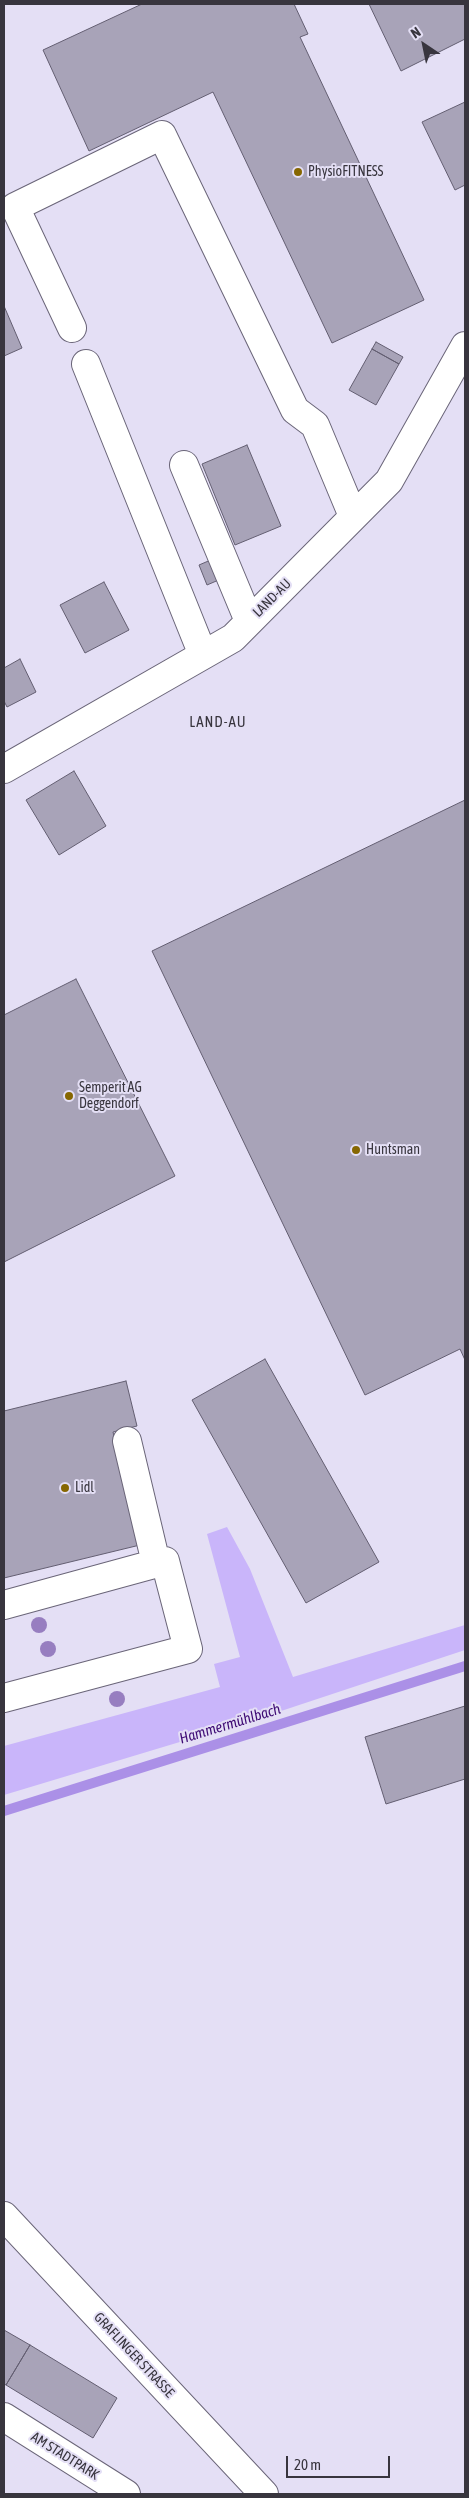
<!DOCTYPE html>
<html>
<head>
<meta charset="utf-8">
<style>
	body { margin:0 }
	#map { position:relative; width:469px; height:2498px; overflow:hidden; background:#e4dff5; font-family:"Asap Condensed",sans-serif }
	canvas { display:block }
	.frame { position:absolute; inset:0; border:5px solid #38353e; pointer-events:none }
	.north { position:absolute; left:399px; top:20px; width:50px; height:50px; -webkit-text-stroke:4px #e4dff5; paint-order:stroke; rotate:326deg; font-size:14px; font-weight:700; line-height:20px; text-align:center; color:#38353e }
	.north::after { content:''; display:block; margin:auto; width:18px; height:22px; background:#38353e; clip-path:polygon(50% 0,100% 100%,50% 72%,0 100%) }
	.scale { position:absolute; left:286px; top:2456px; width:104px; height:22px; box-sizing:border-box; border:2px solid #38353e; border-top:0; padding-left:6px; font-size:15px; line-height:18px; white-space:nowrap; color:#38353e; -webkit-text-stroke:4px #e4dff5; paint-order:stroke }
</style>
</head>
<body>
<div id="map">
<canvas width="469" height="2498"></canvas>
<div class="frame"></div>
<div class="north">N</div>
<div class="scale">20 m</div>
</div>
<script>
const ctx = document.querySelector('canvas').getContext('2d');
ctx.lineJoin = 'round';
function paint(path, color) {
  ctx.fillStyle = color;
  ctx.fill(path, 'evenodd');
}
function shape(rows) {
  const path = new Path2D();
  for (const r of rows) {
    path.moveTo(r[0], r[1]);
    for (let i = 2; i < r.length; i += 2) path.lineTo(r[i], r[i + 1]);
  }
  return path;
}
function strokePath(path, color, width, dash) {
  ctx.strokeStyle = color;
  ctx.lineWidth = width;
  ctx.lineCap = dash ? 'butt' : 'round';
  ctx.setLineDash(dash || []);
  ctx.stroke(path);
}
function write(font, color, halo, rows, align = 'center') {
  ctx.font = font + ' "Asap Condensed",sans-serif';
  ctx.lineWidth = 4;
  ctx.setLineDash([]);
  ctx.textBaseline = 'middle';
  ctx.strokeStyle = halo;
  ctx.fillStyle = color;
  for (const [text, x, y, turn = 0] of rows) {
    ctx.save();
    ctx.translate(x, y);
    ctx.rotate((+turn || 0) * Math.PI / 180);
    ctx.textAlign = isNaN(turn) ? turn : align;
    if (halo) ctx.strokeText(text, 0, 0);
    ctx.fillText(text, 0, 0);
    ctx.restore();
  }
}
const green = shape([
	[227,1527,250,1569,293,1677,465,1625,465,1650,266,1716,4,1795,4,1746,220,1687,214,1664,240,1657,207,1534]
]);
const stream = shape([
	[4,1811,465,1666]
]);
const building = shape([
	[142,4,294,4,308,34,300,37,424,300,332,343,213,92,89,151,43,50,142,4],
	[369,4,465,4,465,39,401,71,369,4],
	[465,102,465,185,455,190,422,122,465,102],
	[4,306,22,348,4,356,4,306],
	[376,342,403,357,399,364,372,349,376,342],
	[372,349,399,364,376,405,349,390,372,349],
	[247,445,281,526,235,545,202,464,247,445],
	[213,559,221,579,207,585,199,565,213,559],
	[104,582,129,630,85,653,60,605,104,582],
	[20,659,36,692,7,707,4,701,4,668,20,659],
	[74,771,106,826,59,855,26,800,74,771],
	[465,800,465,1360,460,1349,365,1395,152,951,465,800],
	[76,979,175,1176,4,1262,4,1015,76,979],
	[265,1359,379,1562,306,1603,192,1400,265,1359],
	[126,1381,137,1426,113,1432,140,1545,4,1578,4,1411,126,1381],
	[465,1706,465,1779,386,1804,365,1737,465,1706],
	[4,2330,30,2345,6,2385,4,2384,4,2330],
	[30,2345,117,2398,93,2438,6,2385,30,2345]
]);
const minor = shape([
	[72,328,15,207,162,135,295,410,315,425,353,516],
	[86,364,203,655],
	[184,465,249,621],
	[4,769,233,638,389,481,465,346],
	[127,1441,156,1563],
	[4,1605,165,1561,188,1649,4,1698],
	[4,2216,264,2494],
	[4,2417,126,2494]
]);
const trees = [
	[39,1625],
	[48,1649],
	[117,1699]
];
const markers = [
	[298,172,5,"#866701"],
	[69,1096,5,"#866701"],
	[356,1150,5,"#866701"],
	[65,1488,5,"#866701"]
];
const poiNames = [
	["PhysioFITNESS",308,172],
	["Semperit AG",79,1088],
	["Deggendorf",79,1104],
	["Huntsman",366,1150],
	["Lidl",75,1488]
];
const streetNames = [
	["LAND-AU",272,598,-45],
	["GRAFLINGER STRASSE",134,2355,47],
	["AM STADTPARK",65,2456,32]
];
const neighbourhoodNames = [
	["LAND-AU",218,722]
];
const waterNames = [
	["Hammermühlbach",230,1724,-17]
];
paint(green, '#c9b5fa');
strokePath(stream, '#ab90e7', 10);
paint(building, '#a8a3b8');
strokePath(building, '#635e71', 1);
strokePath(minor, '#6a6578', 30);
strokePath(minor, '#fff', 28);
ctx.fillStyle = '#977ec0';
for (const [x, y] of trees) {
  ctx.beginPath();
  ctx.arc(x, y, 8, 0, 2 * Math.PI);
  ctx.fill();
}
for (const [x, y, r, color] of markers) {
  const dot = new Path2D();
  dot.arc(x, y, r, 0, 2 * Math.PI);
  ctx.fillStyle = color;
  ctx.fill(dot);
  strokePath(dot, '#e4dff5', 2);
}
write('14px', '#38353e', '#e4dff5', poiNames, 'left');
write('14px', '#38353e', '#e4dff5', streetNames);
ctx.letterSpacing = '1px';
write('15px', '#38353e', '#e4dff5', neighbourhoodNames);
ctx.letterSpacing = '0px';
write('italic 15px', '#3e0b74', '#e4dff5', waterNames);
</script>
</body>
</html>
